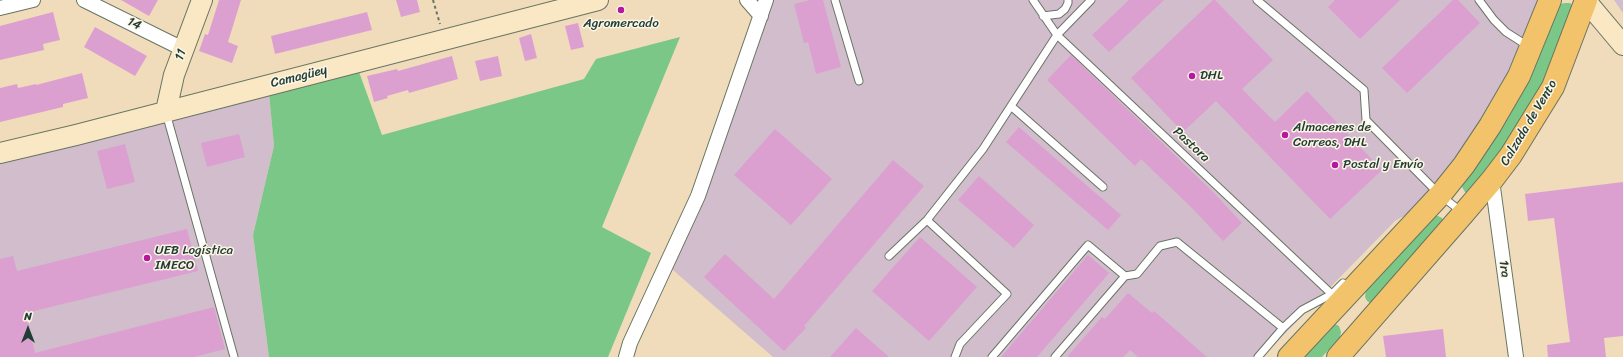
<!DOCTYPE html>
<html>
<head>
<meta charset="utf-8">
<style>
	body { margin:0 }
	#map { position:relative; width:1623px; height:357px; overflow:hidden; background:#f0dcbb; font-family:Sriracha,sans-serif }
	canvas { display:block }
	.north { position:absolute; left:8px; top:309px; width:40px; height:40px; -webkit-text-stroke:3px #fcf5e5; paint-order:stroke; rotate:0deg; font-size:11px; font-weight:700; line-height:16px; text-align:center; color:#1f3d34 }
	.north::after { content:''; display:block; margin:auto; width:14px; height:18px; background:#1f3d34; clip-path:polygon(50% 0,100% 100%,50% 72%,0 100%) }
</style>
</head>
<body>
<div id="map">
<canvas width="1623" height="357"></canvas>
<div class="north">N</div>
</div>
<script>
const ctx = document.querySelector('canvas').getContext('2d');
ctx.lineJoin = 'round';
function paint(path, color) {
  ctx.fillStyle = color;
  ctx.fill(path, 'evenodd');
}
function shape(rows) {
  const path = new Path2D();
  for (const r of rows) {
    path.moveTo(r[0], r[1]);
    for (let i = 2; i < r.length; i += 2) path.lineTo(r[i], r[i + 1]);
  }
  return path;
}
function strokePath(path, color, width, dash) {
  ctx.strokeStyle = color;
  ctx.lineWidth = width;
  ctx.lineCap = dash ? 'butt' : 'round';
  ctx.setLineDash(dash || []);
  ctx.stroke(path);
}
function write(font, color, halo, rows, align = 'center') {
  ctx.font = font + ' Sriracha,sans-serif';
  ctx.lineWidth = 3;
  ctx.setLineDash([]);
  ctx.textBaseline = 'middle';
  ctx.strokeStyle = halo;
  ctx.fillStyle = color;
  for (const [text, x, y, turn = 0] of rows) {
    ctx.save();
    ctx.translate(x, y);
    ctx.rotate((+turn || 0) * Math.PI / 180);
    ctx.textAlign = isNaN(turn) ? turn : align;
    if (halo) ctx.strokeText(text, 0, 0);
    ctx.fillText(text, 0, 0);
    ctx.restore();
  }
}
const industrial = shape([
	[766,0,1550,0,1440,195,1395,221,1262,357,773,357,666,264],
	[1614,0,1623,0,1623,13],
	[269,93,274,146,253,235,269,357,0,357,0,161]
]);
const green = shape([
	[1565,3,1570,3,1574,7,1538,101,1469,193,1465,192,1462,187,1463,179,1560,4],
	[680,37,602,227,651,253,608,357,269,357,253,235,274,146,269,93,359,72,382,135,584,79,596,59],
	[1432,216,1438,216,1442,218,1444,222,1372,304,1367,301,1365,297,1366,290],
	[1333,323,1339,326,1341,332,1340,337,1322,357,1298,357]
]);
const building = shape([
	[121,0,158,0,149,16],
	[219,0,241,0,228,42,238,46,232,63,199,51,205,34,208,35],
	[396,0,417,0,420,12,401,17],
	[810,0,823,0,841,67,816,74,808,42,804,43,794,4],
	[1129,0,1164,0,1109,52,1092,35],
	[1213,0,1215,0,1273,60,1242,89,1275,122,1307,91,1382,170,1330,219,1216,101,1183,132,1131,78],
	[1335,0,1400,0,1360,39,1328,7],
	[1453,0,1458,0,1480,23,1407,93,1382,68],
	[53,12,60,40,43,44,44,50,0,60,0,26],
	[367,12,372,30,275,54,271,36],
	[578,23,584,47,571,50,565,26],
	[95,27,147,56,135,76,84,47],
	[531,34,537,58,525,61,519,38],
	[1071,55,1213,192,1242,223,1223,241,1192,208,1141,159,1135,166,1047,80],
	[452,56,458,79,409,93,408,90,387,96,388,98,374,102,367,76,397,69,398,71],
	[498,56,502,76,480,81,475,61],
	[82,73,88,98,63,104,63,107,0,122,0,88,17,84,18,88,36,84,36,85],
	[1019,127,1121,215,1108,230,1006,142],
	[775,129,832,179,791,225,734,175],
	[239,134,245,157,207,167,201,143],
	[125,144,135,182,107,189,97,151],
	[893,160,924,186,804,326,806,328,784,351,704,277,725,254,774,299],
	[979,176,1034,225,1014,248,958,200],
	[1623,182,1623,336,1604,338,1606,357,1548,357,1547,345,1570,342,1554,218,1528,221,1525,194],
	[187,229,198,271,26,313,35,353,214,307,225,349,194,357,0,357,0,259,13,256,17,271],
	[920,237,977,287,929,341,872,291],
	[1088,255,1109,273,1037,357,1001,357],
	[1128,293,1152,313,1154,311,1207,357,1138,357,1130,350,1123,357,1067,357,1102,317,1105,319],
	[856,328,889,357,830,357],
	[1443,329,1446,357,1386,357,1383,336]
]);
const path = shape([
	[433,0,440,24]
]);
const lane = shape([
	[835,0,859,81],
	[1033,0,1057,35,1339,301],
	[1257,0,1364,90,1366,120,1440,195,1462,212],
	[1479,0,1494,20,1506,32,1528,46],
	[1043,16,1059,14,1065,9,1068,3,1068,0],
	[1011,106,1103,187],
	[166,113,234,357],
	[927,220,1007,294,960,344,955,357],
	[889,256,927,220,983,149,1057,35,1091,0],
	[992,357,1088,245,1125,276],
	[1055,357,1125,276,1137,274,1160,246,1177,242,1283,328],
	[1258,357,1283,328,1302,310,1332,294,1343,283]
]);
const street = shape([
	[84,0,183,49],
	[747,0,761,16],
	[0,8,33,0],
	[1492,180,1516,357],
	[626,357,630,343,698,196,766,0]
]);
const secondary = shape([
	[1586,1,1623,45],
	[166,111,174,75,202,0],
	[0,153,76,135,598,0]
]);
const primary = shape([
	[1289,357,1440,195,1464,165,1490,126,1519,76,1550,0],
	[1338,357,1463,214,1492,180,1511,155,1553,87,1586,0]
]);
const markers = [
	[621,10,4,"#b5179e"],
	[1192,76,4,"#b5179e"],
	[1285,135,4,"#b5179e"],
	[1335,165,4,"#b5179e"],
	[147,258,4,"#b5179e"]
];
const streetNames = [
	["14",134,24,26],
	["11",181,55,-70],
	["Camagüey",299,77,-14],
	["Calzada de Vento",1529,123,-59],
	["Pastora",1191,145,43],
	["1ra",1504,269,82]
];
const poiNames = [
	["Agromercado",621,24,"center"],
	["DHL",1200,76],
	["Almacenes de",1293,128],
	["Correos, DHL",1293,143],
	["Postal y Envío",1343,165],
	["UEB Logística",155,251],
	["IMECO",155,266]
];
paint(industrial, '#d1bdcc');
paint(green, '#7ac787');
paint(building, '#dca0d0');
strokePath(lane, '#687563', 9);
strokePath(street, '#687563', 16);
strokePath(secondary, '#687563', 22);
strokePath(primary, '#687563', 24);
strokePath(path, '#687563', 2, [3, 3]);
strokePath(lane, '#fff', 7);
strokePath(street, '#fff', 14);
strokePath(secondary, '#fae7c3', 20);
strokePath(primary, '#f2c36a', 22);
for (const [x, y, r, color] of markers) {
  const dot = new Path2D();
  dot.arc(x, y, r, 0, 2 * Math.PI);
  ctx.fillStyle = color;
  ctx.fill(dot);
  strokePath(dot, '#fcf5e5', 1.5);
}
write('13px', '#1f3d34', '#fcf5e5', streetNames);
write('13px', '#1f3d34', '#fcf5e5', poiNames, 'left');
</script>
</body>
</html>
